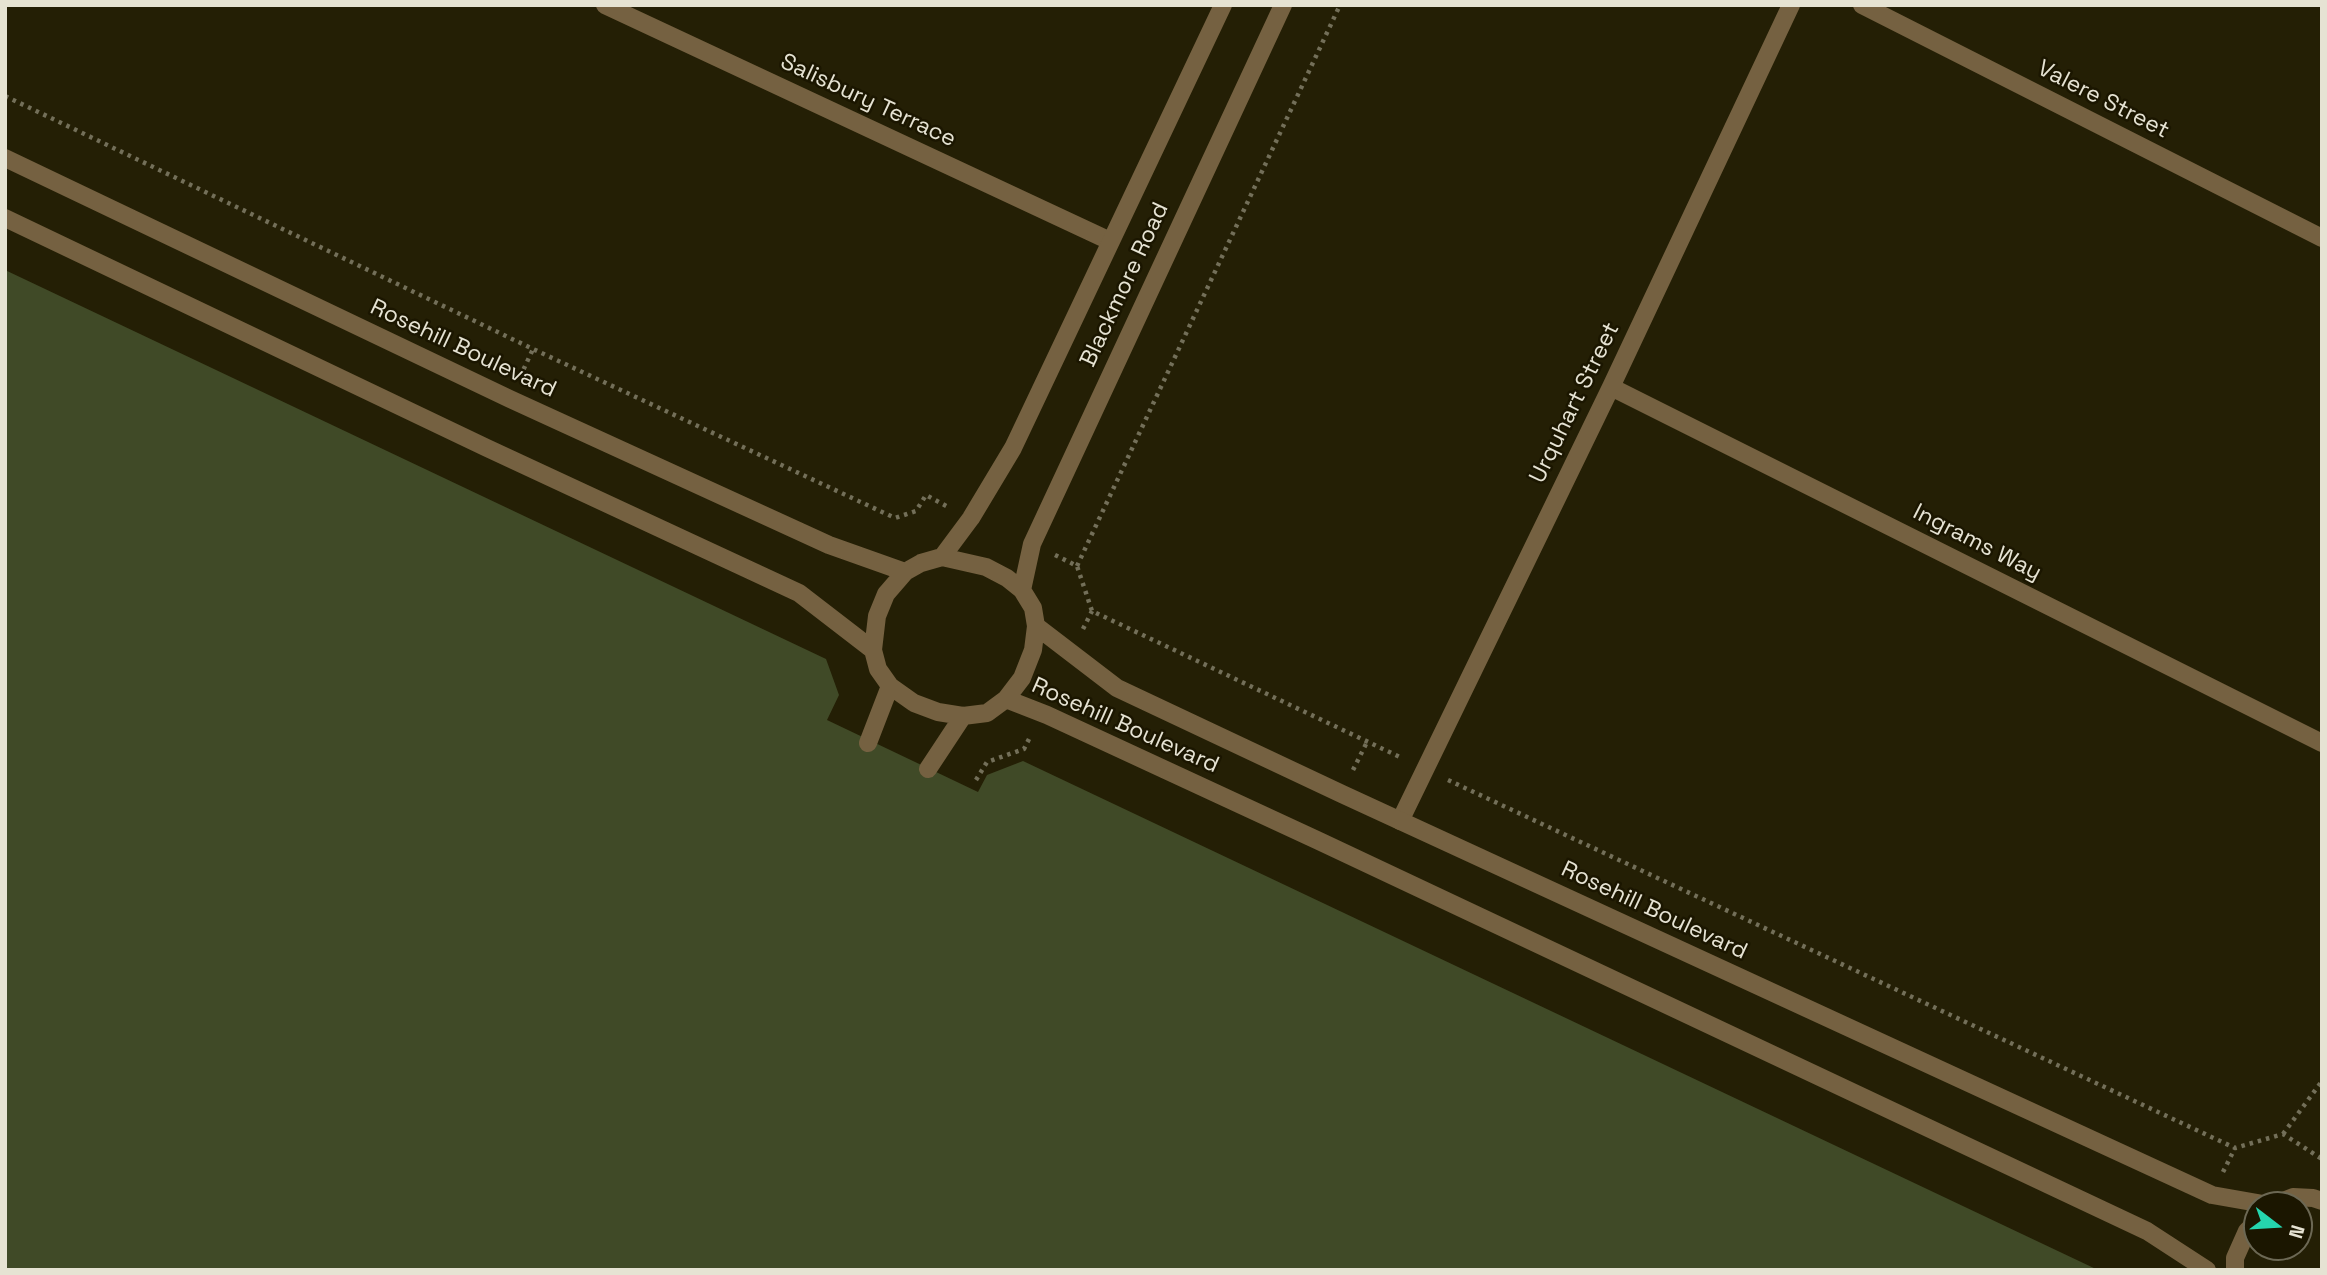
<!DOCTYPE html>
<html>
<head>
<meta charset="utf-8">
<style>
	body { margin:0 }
	#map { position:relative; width:2327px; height:1275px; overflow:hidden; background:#241f05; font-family:"Space Grotesk",sans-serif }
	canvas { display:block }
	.frame { position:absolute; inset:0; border:7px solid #e6e3d3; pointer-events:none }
	.north { position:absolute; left:2243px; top:1191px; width:70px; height:70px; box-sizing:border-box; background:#1b1600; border:2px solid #6c6854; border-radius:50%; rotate:107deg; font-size:19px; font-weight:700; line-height:28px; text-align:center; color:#e6e3d3 }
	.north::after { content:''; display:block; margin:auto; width:24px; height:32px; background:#25d5ae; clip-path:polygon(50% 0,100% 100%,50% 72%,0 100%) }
</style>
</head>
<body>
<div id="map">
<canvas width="2327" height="1275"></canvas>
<div class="frame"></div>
<div class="north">N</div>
</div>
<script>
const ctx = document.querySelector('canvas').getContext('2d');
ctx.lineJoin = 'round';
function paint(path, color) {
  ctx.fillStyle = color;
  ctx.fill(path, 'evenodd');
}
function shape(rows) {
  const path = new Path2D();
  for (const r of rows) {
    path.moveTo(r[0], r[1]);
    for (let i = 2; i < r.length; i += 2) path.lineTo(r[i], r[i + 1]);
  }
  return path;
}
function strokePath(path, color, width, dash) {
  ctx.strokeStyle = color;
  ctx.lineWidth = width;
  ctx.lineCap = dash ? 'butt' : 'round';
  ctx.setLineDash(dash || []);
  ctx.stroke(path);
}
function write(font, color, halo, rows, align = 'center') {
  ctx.font = font + ' "Space Grotesk",sans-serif';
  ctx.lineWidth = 5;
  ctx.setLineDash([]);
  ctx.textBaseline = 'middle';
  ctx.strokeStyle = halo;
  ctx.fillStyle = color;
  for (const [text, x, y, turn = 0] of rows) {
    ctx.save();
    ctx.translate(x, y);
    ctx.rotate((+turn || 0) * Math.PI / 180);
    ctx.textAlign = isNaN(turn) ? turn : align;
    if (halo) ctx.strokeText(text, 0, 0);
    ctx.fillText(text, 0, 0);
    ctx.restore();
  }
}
const green = shape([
	[5,270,826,659,839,695,827,720,978,792,987,775,1023,761,2098,1270,5,1270]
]);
const path = shape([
	[5,96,533,349,895,518,916,511,926,495,948,507],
	[520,377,533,349],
	[1055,555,1077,566,1092,611,1402,758],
	[1077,566,1340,5],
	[1083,629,1092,611],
	[1353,770,1367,742],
	[976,780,987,762,1024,749,1030,737],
	[1448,780,2235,1148,2283,1134,2322,1159],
	[2283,1134,2322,1081],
	[2223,1172,2235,1148]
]);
const minor = shape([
	[605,5,1110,241],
	[1862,5,2322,238],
	[1611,387,2322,743],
	[1400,821,1611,387,1791,5]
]);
const tertiary = shape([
	[5,158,510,399,829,545,905,572],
	[5,218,487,448,799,593,873,650],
	[942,557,971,518,1013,448,1223,5],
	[942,557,986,567,1007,578,1022,590,1033,608,1036,626,1033,650,1022,678,1006,699,987,713,963,716,938,712,914,703,890,686,878,669,873,650,877,616,886,594,905,572,921,563,942,557],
	[1022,590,1032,544,1283,5],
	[1036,626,1117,688,1342,794,2212,1195,2269,1205],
	[1006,699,1047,715,1319,841,2147,1231,2207,1270],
	[868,743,890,686],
	[928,769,963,716],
	[2273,1205,2293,1197,2313,1198,2322,1201],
	[2235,1270,2235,1258,2247,1231,2257,1221]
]);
const streetNames = [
	["Valere Street",2103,100,27],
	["Salisbury Terrace",868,101,25],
	["Blackmore Road",1125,285,-65],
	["Rosehill Boulevard",463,349,25],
	["Urquhart Street",1575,403,-64],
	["Ingrams Way",1977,543,27],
	["Rosehill Boulevard",1125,726,24],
	["Rosehill Boulevard",1654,911,25]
];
paint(green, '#404a27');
strokePath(path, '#736f59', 4.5, [3.5, 5]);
strokePath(minor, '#756141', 18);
strokePath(tertiary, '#756141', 18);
write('23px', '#e6e3d3', '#1b1600', streetNames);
</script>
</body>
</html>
